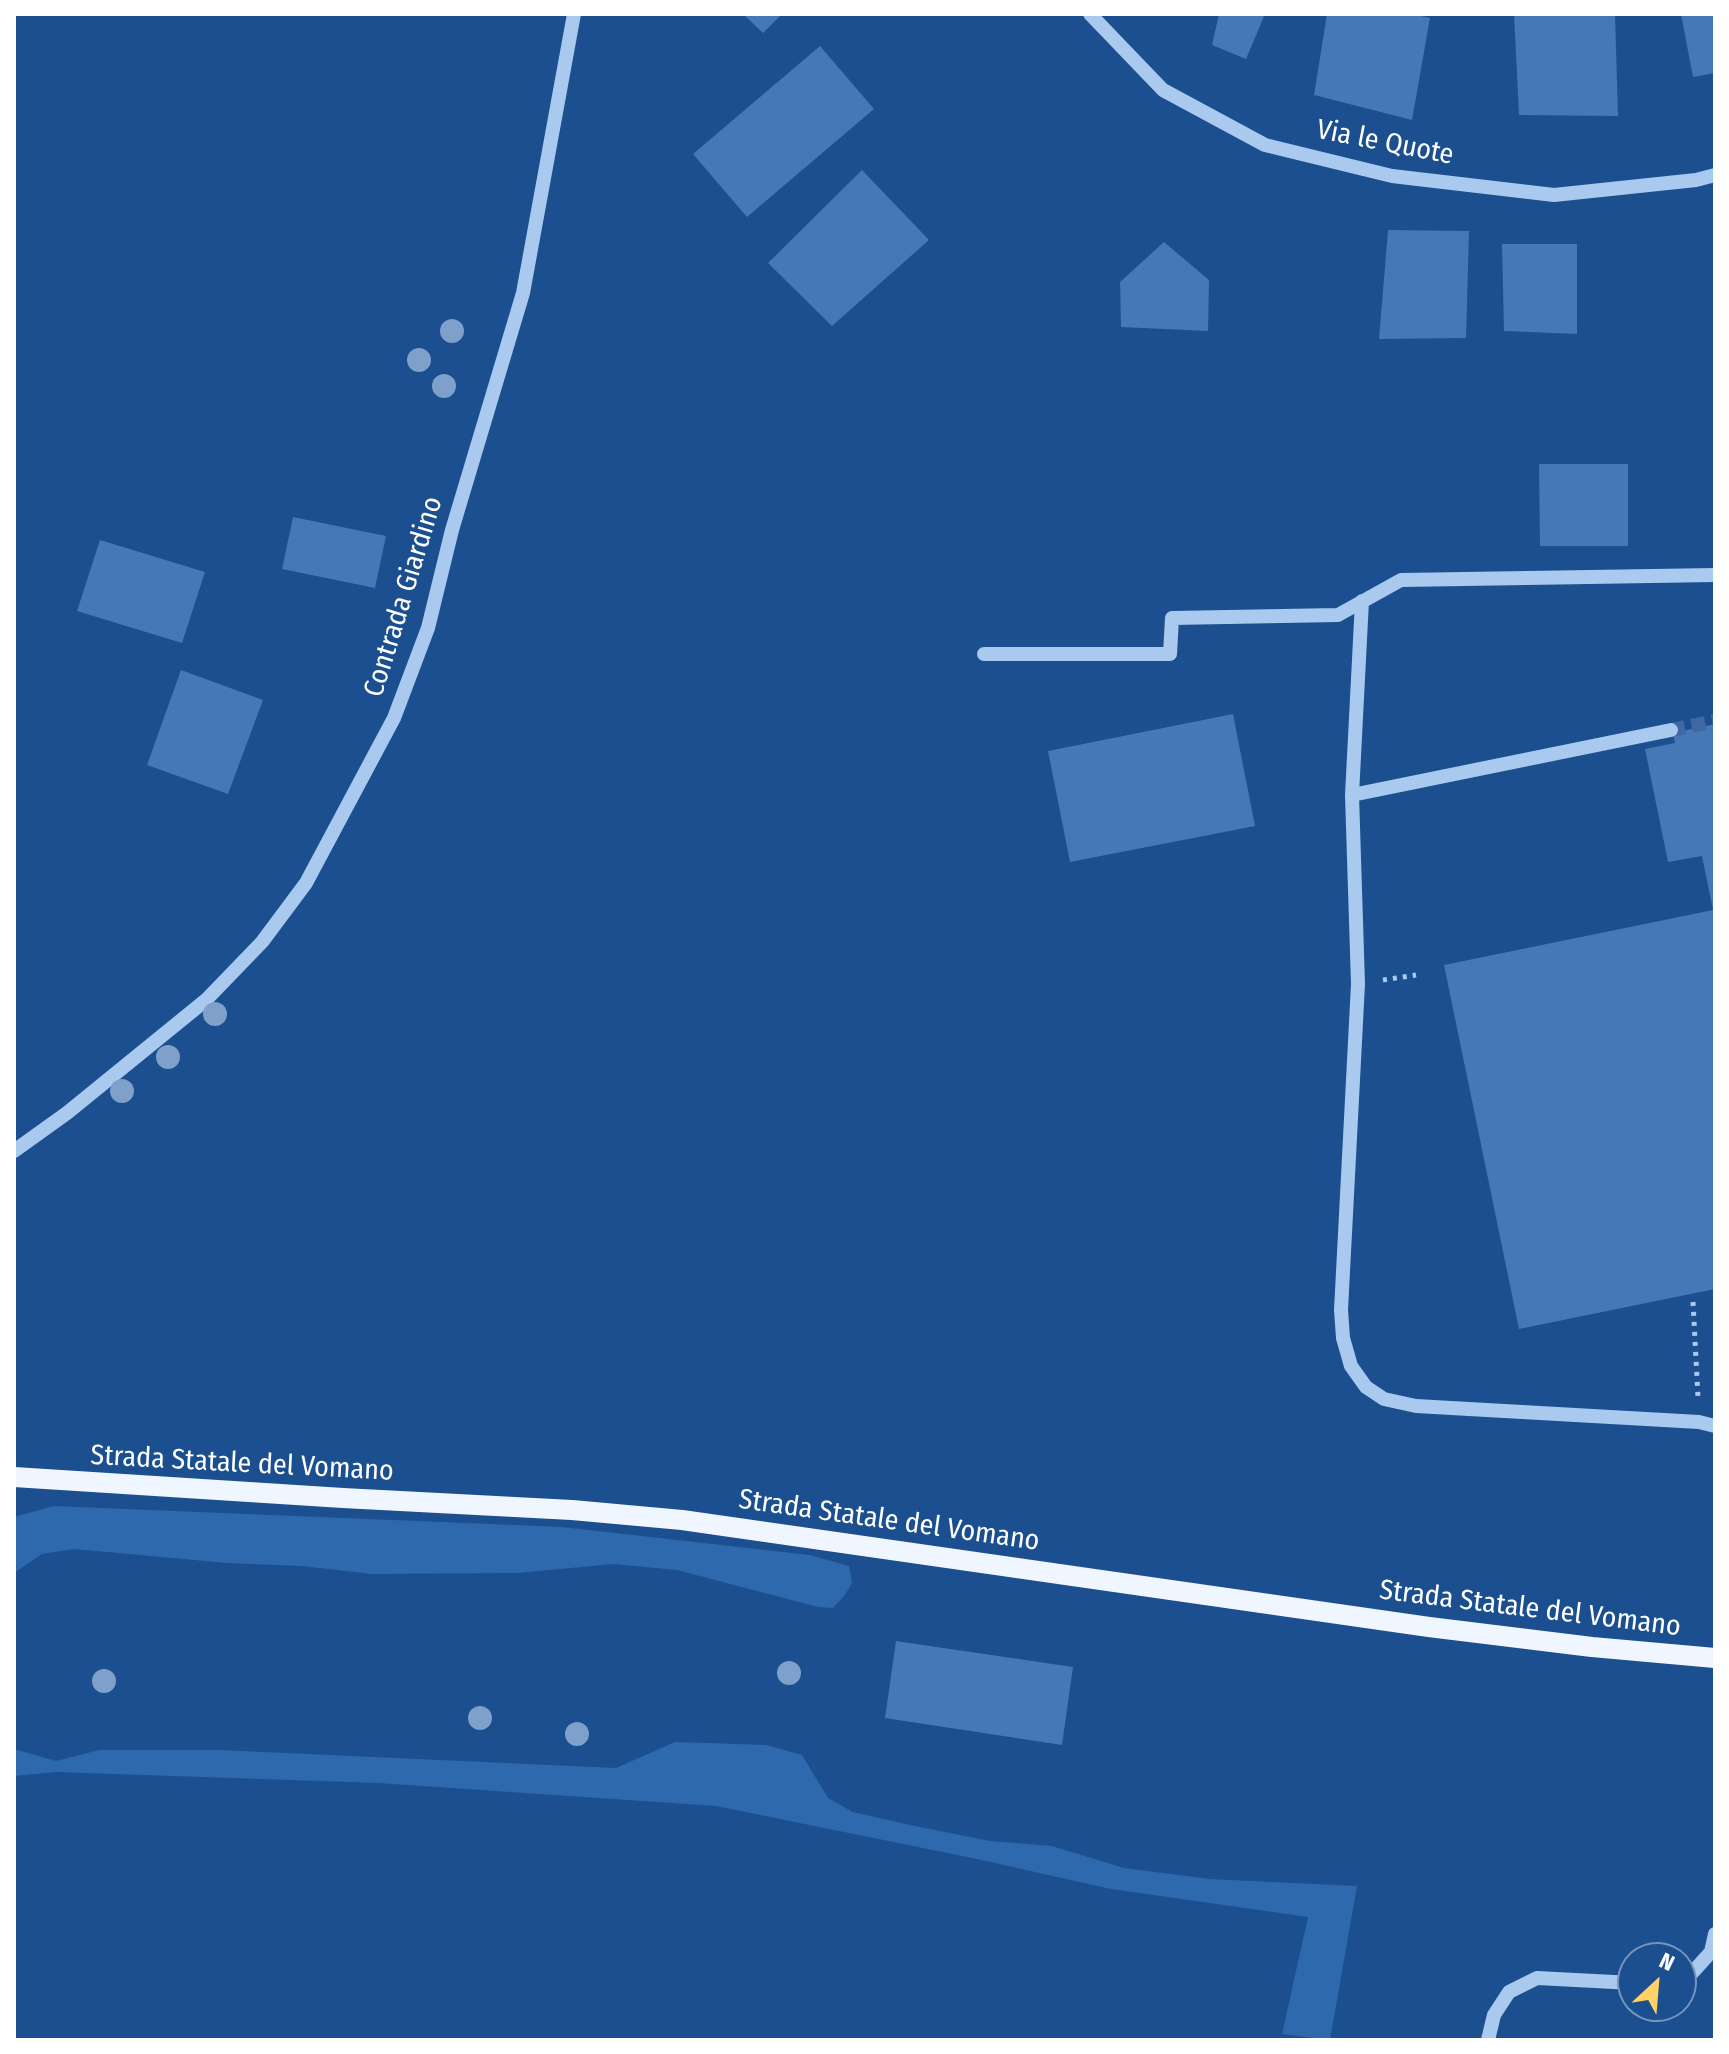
<!DOCTYPE html>
<html>
<head>
<meta charset="utf-8">
<style>
	body { margin:0 }
	#map { position:relative; width:1729px; height:2054px; overflow:hidden; background:#1b4f8f; font-family:"Fira Sans Condensed",sans-serif }
	canvas { display:block }
	.frame { position:absolute; inset:0; border:16px solid #fff; pointer-events:none }
	.north { position:absolute; left:1617px; top:1942px; width:80px; height:80px; box-sizing:border-box; background:#1b4f8f; border:2px solid #7695bc; border-radius:50%; rotate:26deg; font-size:22px; font-weight:700; line-height:32px; text-align:center; color:#fff }
	.north::after { content:''; display:block; margin:auto; width:28px; height:36px; background:#ffd166; clip-path:polygon(50% 0,100% 100%,50% 72%,0 100%) }
</style>
</head>
<body>
<div id="map">
<canvas width="1729" height="2054"></canvas>
<div class="frame"></div>
<div class="north">N</div>
</div>
<script>
const ctx = document.querySelector('canvas').getContext('2d');
ctx.lineJoin = 'round';
function paint(path, color) {
  ctx.fillStyle = color;
  ctx.fill(path, 'evenodd');
}
function shape(rows) {
  const path = new Path2D();
  for (const r of rows) {
    path.moveTo(r[0], r[1]);
    for (let i = 2; i < r.length; i += 2) path.lineTo(r[i], r[i + 1]);
  }
  return path;
}
function strokePath(path, color, width, dash) {
  ctx.strokeStyle = color;
  ctx.lineWidth = width;
  ctx.lineCap = dash ? 'butt' : 'round';
  ctx.setLineDash(dash || []);
  ctx.stroke(path);
}
function write(font, color, halo, rows, align = 'center') {
  ctx.font = font + ' "Fira Sans Condensed",sans-serif';
  ctx.lineWidth = 6;
  ctx.setLineDash([]);
  ctx.textBaseline = 'middle';
  ctx.strokeStyle = halo;
  ctx.fillStyle = color;
  for (const [text, x, y, turn = 0] of rows) {
    ctx.save();
    ctx.translate(x, y);
    ctx.rotate((+turn || 0) * Math.PI / 180);
    ctx.textAlign = isNaN(turn) ? turn : align;
    if (halo) ctx.strokeText(text, 0, 0);
    ctx.fillText(text, 0, 0);
    ctx.restore();
  }
}
const green = shape([
	[54,1506,562,1527,810,1555,849,1566,852,1583,845,1595,833,1608,818,1607,677,1570,614,1564,517,1573,372,1574,302,1566,227,1563,74,1549,42,1554,14,1573,14,1517],
	[675,1742,766,1745,802,1755,828,1798,853,1812,910,1825,990,1841,1052,1846,1124,1868,1210,1879,1357,1886,1330,2040,1282,2034,1308,1917,1111,1889,977,1859,716,1806,378,1783,56,1772,14,1776,14,1749,56,1761,99,1750,220,1750,616,1768]
]);
const building = shape([
	[743,14,782,14,763,33],
	[1219,14,1265,14,1246,59,1212,45],
	[1327,14,1412,14,1430,18,1412,120,1314,95],
	[1514,14,1615,14,1618,116,1519,115],
	[1681,14,1715,14,1715,73,1693,77],
	[820,46,874,109,747,217,693,154],
	[862,170,929,240,832,326,768,263],
	[1388,230,1469,231,1466,338,1379,339],
	[1164,242,1209,280,1208,331,1121,327,1120,282],
	[1502,244,1577,244,1577,334,1504,331],
	[1539,464,1628,464,1628,546,1540,546],
	[293,517,386,536,375,588,282,569],
	[100,540,205,572,182,643,77,611],
	[181,670,263,700,228,794,147,765],
	[1233,714,1255,826,1070,862,1048,751],
	[1715,724,1715,1289,1519,1329,1444,965,1713,910,1702,856,1668,862,1645,749,1675,743,1673,733],
	[896,1641,1073,1667,1062,1745,885,1718]
]);
const minorTunnel = shape([
	[1671,730,1715,721]
]);
const path = shape([
	[1383,980,1416,975],
	[1693,1302,1698,1397]
]);
const minor = shape([
	[1090,14,1163,90,1265,145,1392,176,1554,195,1696,180,1715,175],
	[1362,601,1352,795,1358,984,1341,1310,1343,1338,1351,1366,1366,1387,1384,1399,1416,1406,1699,1422,1715,1426],
	[984,654,1170,654,1172,618,1338,615,1401,580,1715,575],
	[1352,795,1671,730],
	[14,1151,67,1113,206,1000,262,942,306,883,394,718,428,628,452,530,523,293,574,14],
	[1681,1976,1691,1974,1711,1952,1715,1934],
	[1488,2040,1494,2015,1509,1992,1537,1978,1633,1983]
]);
const major = shape([
	[14,1477,343,1498,572,1510,682,1520,1429,1627,1592,1647,1715,1658]
]);
const trees = [
	[452,331],
	[419,360],
	[444,386],
	[215,1014],
	[168,1057],
	[122,1091],
	[789,1673],
	[104,1681],
	[480,1718],
	[577,1734]
];
const streetNames = [
	["Via le Quote",1385,143,11],
	["Contrada Giardino",404,597,-73],
	["Strada Statale del Vomano",242,1464,3],
	["Strada Statale del Vomano",889,1521,8],
	["Strada Statale del Vomano",1530,1609,7]
];
paint(green, '#2e69ad');
paint(building, '#4478b7');
strokePath(minorTunnel, '#3d69a0', 14, [14, 7]);
strokePath(path, '#a9c9ee', 5, [4, 6]);
strokePath(minor, '#a9c9ee', 14);
strokePath(major, '#f0f6ff', 20);
ctx.fillStyle = '#7ea0ca';
for (const [x, y] of trees) {
  ctx.beginPath();
  ctx.arc(x, y, 12, 0, 2 * Math.PI);
  ctx.fill();
}
write('28px', '#fff', '#1b4f8f', streetNames);
</script>
</body>
</html>
